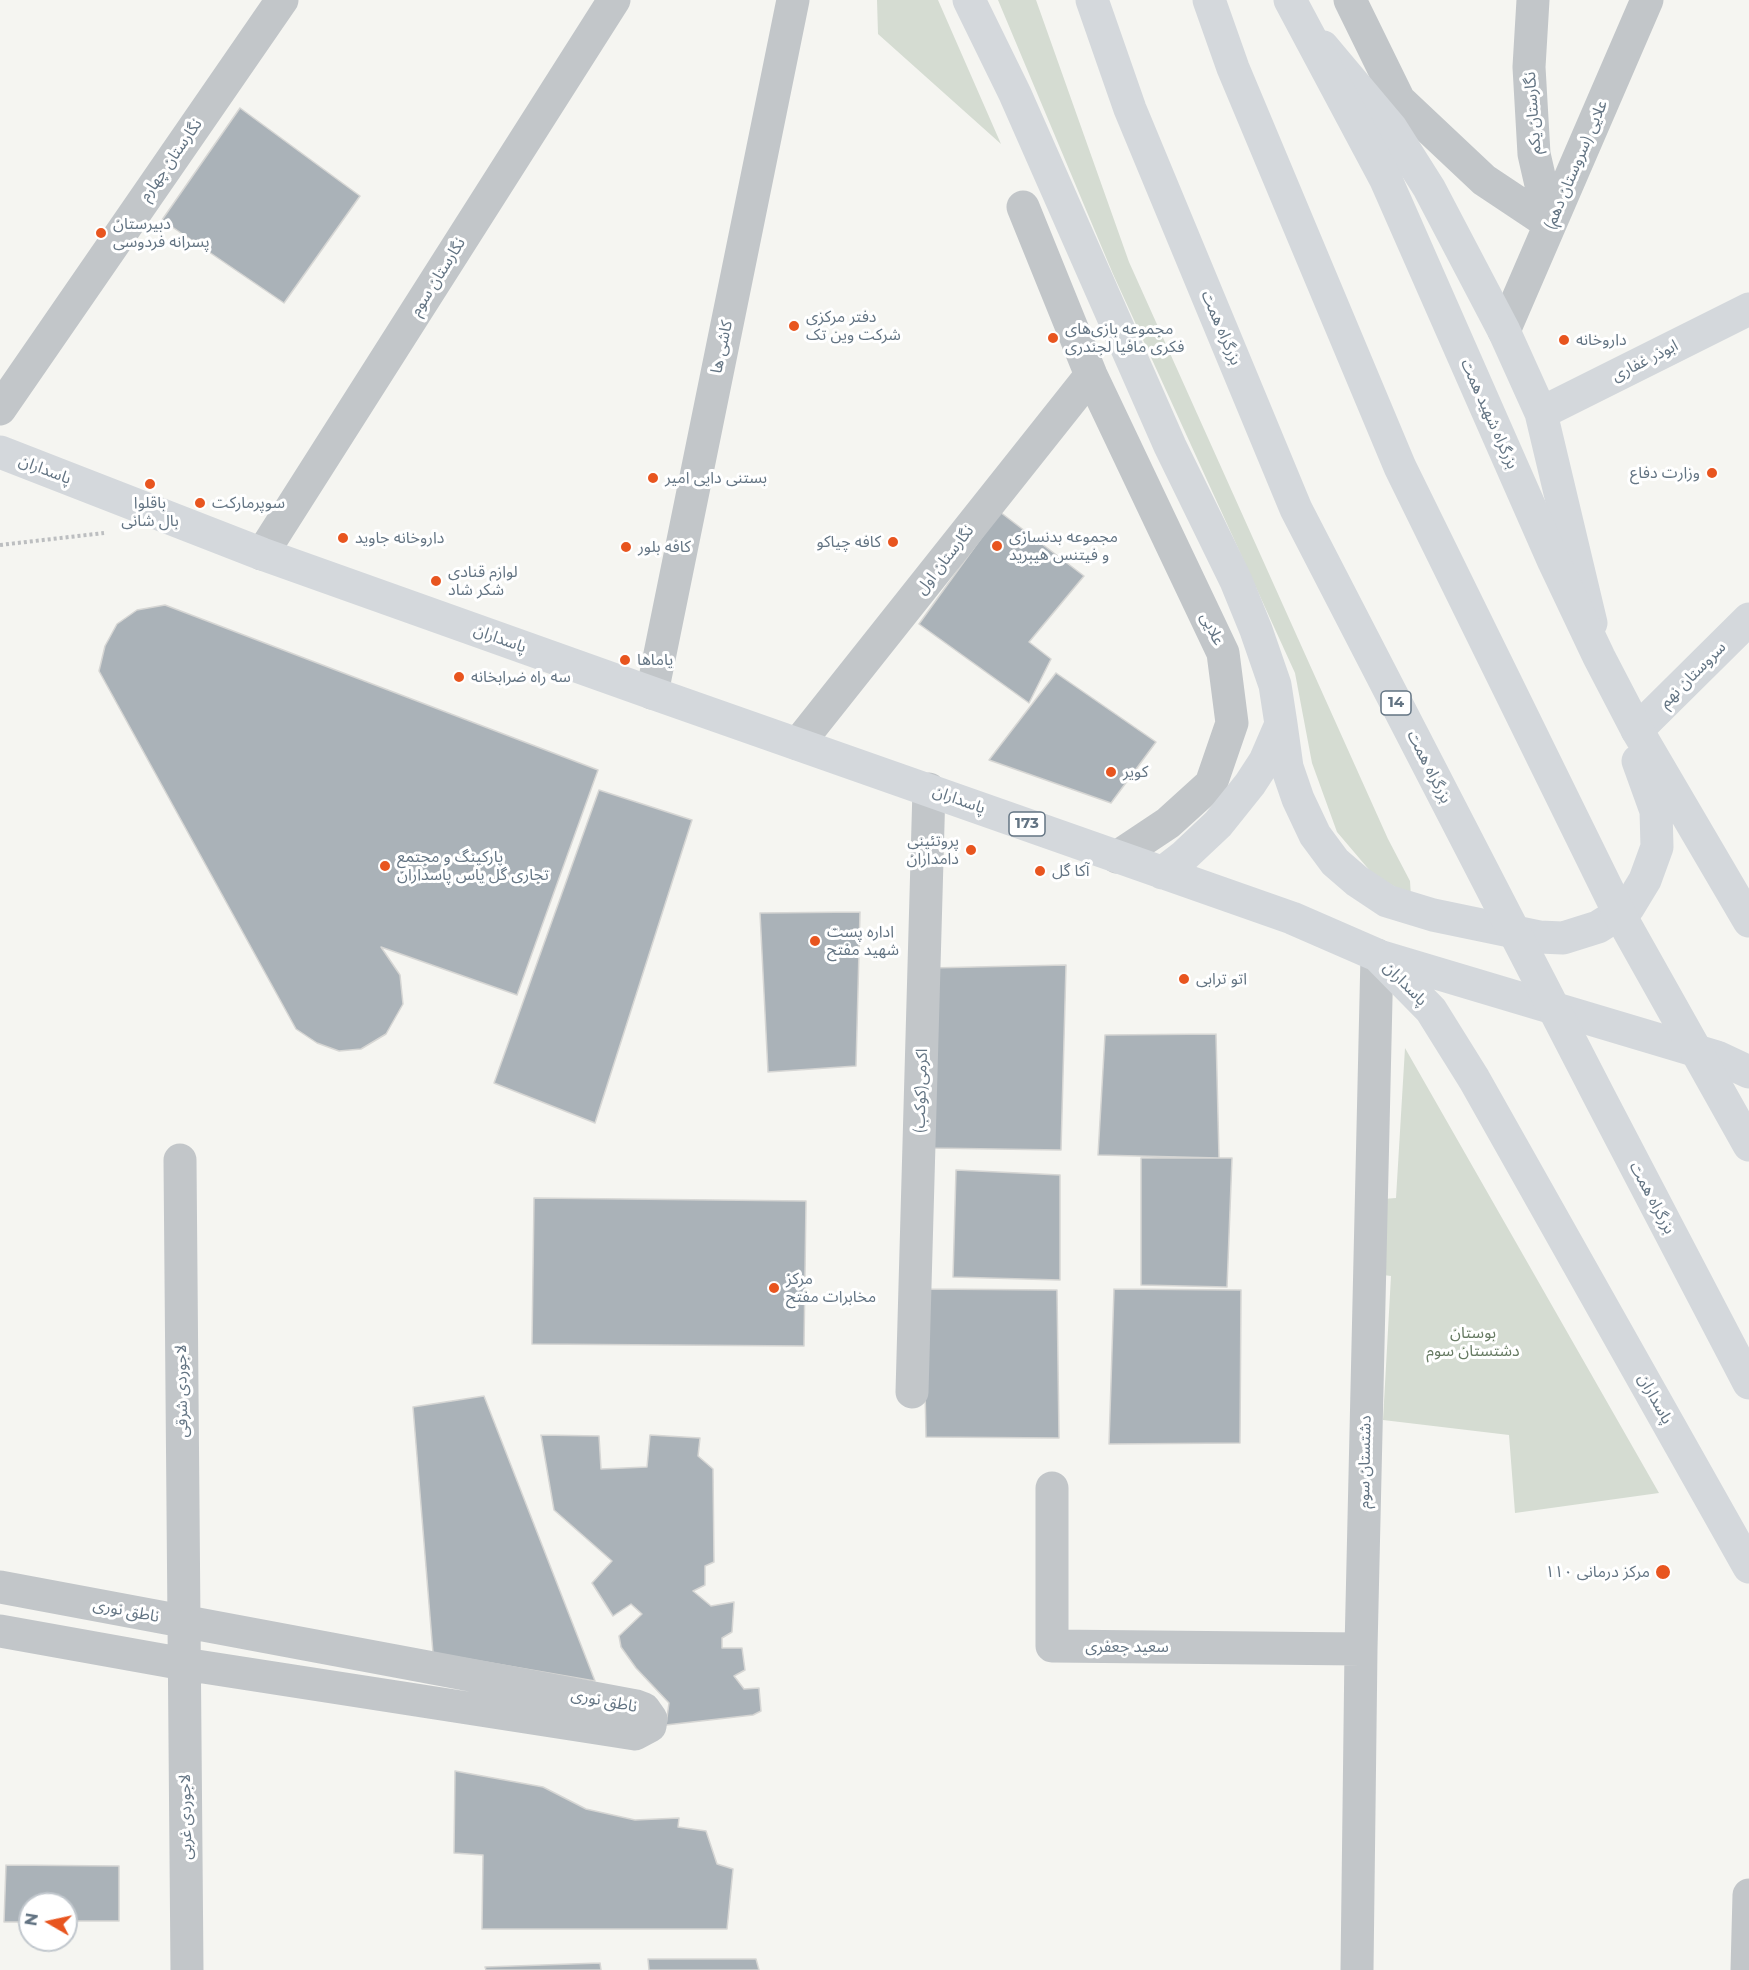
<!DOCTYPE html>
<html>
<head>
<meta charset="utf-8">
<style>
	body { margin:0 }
	#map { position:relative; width:1749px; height:1970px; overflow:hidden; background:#f5f5f1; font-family:Montserrat,sans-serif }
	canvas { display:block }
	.north { position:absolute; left:18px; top:1892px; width:60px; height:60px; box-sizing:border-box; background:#fff; border:2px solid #c1c7cd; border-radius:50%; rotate:279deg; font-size:16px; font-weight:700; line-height:24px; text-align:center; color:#637483 }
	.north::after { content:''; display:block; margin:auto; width:21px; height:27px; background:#e8551f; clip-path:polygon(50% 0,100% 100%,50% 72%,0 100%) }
</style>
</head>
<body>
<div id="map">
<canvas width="1749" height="1970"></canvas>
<div class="north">N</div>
</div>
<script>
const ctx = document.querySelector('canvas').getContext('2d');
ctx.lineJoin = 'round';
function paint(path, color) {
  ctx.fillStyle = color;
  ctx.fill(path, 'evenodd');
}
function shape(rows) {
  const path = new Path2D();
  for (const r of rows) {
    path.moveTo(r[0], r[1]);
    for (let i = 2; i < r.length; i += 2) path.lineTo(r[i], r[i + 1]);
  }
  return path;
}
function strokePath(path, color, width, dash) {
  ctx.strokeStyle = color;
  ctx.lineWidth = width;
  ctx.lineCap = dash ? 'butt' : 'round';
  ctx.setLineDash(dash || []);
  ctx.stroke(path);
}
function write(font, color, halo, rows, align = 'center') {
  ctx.font = font + ' Montserrat,"Noto Sans Arabic",sans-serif';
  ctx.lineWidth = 6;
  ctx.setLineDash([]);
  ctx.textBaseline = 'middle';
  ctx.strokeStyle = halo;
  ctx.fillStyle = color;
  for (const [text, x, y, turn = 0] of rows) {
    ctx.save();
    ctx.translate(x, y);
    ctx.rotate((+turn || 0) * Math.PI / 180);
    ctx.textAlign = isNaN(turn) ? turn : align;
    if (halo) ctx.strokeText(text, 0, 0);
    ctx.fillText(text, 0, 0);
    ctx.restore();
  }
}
const green = shape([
	[877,0,938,0,1001,144,878,34],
	[998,0,1036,0,1129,262,1388,839,1410,881,1411,897,1371,872,1337,832,1312,763,1295,673,1113,274],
	[1405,1048,1659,1493,1515,1513,1509,1435,1383,1420,1391,1276,1383,1275,1383,1199,1396,1198]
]);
const building = shape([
	[240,108,360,196,284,303,162,220,240,108],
	[1000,512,1084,576,1029,642,1051,659,1029,703,919,624,1000,512],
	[165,605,598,770,517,995,381,947,400,975,403,1004,386,1034,361,1049,339,1051,317,1043,296,1029,99,671,105,646,117,624,137,610,165,605],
	[1056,673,1156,742,1111,803,989,760,1056,673],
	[599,790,692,820,595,1123,494,1083,599,790],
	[860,912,856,1066,768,1072,760,913,860,912],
	[1066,965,1061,1150,931,1148,929,968,1066,965],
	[1216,1034,1219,1158,1098,1155,1105,1035,1216,1034],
	[1141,1158,1232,1158,1227,1287,1141,1285,1141,1158],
	[956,1170,1060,1175,1060,1280,953,1277,956,1170],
	[534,1198,806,1201,804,1346,532,1344,534,1198],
	[923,1289,1057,1290,1059,1438,926,1437,923,1289],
	[1114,1289,1241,1290,1240,1443,1109,1444,1114,1289],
	[484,1396,595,1681,433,1653,413,1407,484,1396],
	[541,1435,599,1436,601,1469,647,1467,650,1435,700,1438,698,1456,713,1469,714,1562,705,1566,705,1585,693,1591,711,1606,734,1602,732,1632,722,1638,722,1648,742,1648,745,1670,734,1676,744,1689,759,1688,761,1711,753,1715,666,1725,669,1703,636,1668,621,1647,619,1636,642,1614,631,1604,613,1616,592,1583,612,1561,554,1510,541,1435],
	[455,1771,543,1787,586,1809,635,1820,679,1818,678,1827,706,1831,717,1864,733,1869,727,1929,482,1929,483,1855,454,1853,455,1771],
	[6,1865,119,1866,119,1921,66,1921,66,1904,30,1904,30,1922,4,1922,6,1865],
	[648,1959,756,1959,759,1970,649,1970,648,1959],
	[600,1963,601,1970,486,1970,485,1967,600,1963]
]);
const path = shape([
	[0,545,104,533]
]);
const minor = shape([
	[1350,0,1399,100,1484,180,1550,224],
	[1533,0,1529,67,1534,154,1550,224],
	[1023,207,1091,375,1223,653,1232,723,1211,784,1168,823,1117,857],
	[1504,331,1647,0],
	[0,409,282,0],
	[262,554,614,0],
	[652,693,793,0],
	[798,744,1091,375],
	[180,1160,187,1970],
	[912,1392,929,789],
	[1052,1488,1052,1646,1361,1649],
	[0,1587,636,1706,644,1709,651,1719,650,1726,635,1734,184,1664,0,1631],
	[1357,1970,1361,1649,1377,955],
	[1747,1970,1749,1895]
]);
const secondary = shape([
	[1323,47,1391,128,1429,188,1504,331,1541,413,1591,623],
	[1541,413,1749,309],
	[1637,730,1749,619]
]);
const primary = shape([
	[969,0,1015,94,1170,446,1236,581,1256,630,1275,685,1281,724,1265,761,1250,784,1218,824,1184,856,1162,873],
	[1290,0,1386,180,1554,562,1599,657,1637,730,1749,921],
	[0,452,262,554,652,693,1292,918,1377,955,1431,1010,1474,1079,1749,1567],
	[1281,724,1287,767,1298,799,1315,835,1335,862,1357,881,1387,901,1433,915,1539,937,1563,938,1598,927,1628,908,1645,880,1657,847,1656,811,1638,761],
	[1379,956,1717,1057,1749,1072]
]);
const trunk = shape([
	[1092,0,1130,109,1296,509,1600,1098,1749,1383],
	[1209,0,1233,68,1400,467,1621,917,1749,1145]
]);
const markers = [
	[101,233,6,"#e8551f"],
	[794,326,6,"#e8551f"],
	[1053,338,6,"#e8551f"],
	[1564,340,6,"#e8551f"],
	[1712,473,6,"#e8551f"],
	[653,478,6,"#e8551f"],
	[150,484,6,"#e8551f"],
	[200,503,6,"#e8551f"],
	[343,538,6,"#e8551f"],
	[893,542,6,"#e8551f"],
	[997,546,6,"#e8551f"],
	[626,547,6,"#e8551f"],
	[436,581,6,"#e8551f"],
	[625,660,6,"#e8551f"],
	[459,677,6,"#e8551f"],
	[1111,772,6,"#e8551f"],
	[971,850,6,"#e8551f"],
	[385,866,6,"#e8551f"],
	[1040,871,6,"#e8551f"],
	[815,941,6,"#e8551f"],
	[1184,979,6,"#e8551f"],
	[774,1288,6,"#e8551f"],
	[1663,1572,8,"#e8551f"]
];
const shields = [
	[1396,703,30],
	[1027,824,36]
];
const shieldNames = [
	["14",1396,703],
	["173",1027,824]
];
const streetNames = [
	["نگارستان یکم",1533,113,-94],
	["نگارستان چهارم",171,160,-55],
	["علایی (سروستان دهم)",1576,165,-67],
	["نگارستان سوم",438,277,-58],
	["بزرگراه همت",1221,328,67],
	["کاشی ها",722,347,-78],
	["ابوذر غفاری",1645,361,-27],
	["بزرگراه شهید همت",1489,414,66],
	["پاسداران",45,470,21],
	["نگارستان اول",945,560,-52],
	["علایی",1212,629,64],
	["پاسداران",500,639,20],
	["سروستان نهم",1693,675,-45],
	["بزرگراه همت",1429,767,63],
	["پاسداران",959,800,20],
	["پاسداران",1405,984,45],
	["اکرمی(کوکب)",921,1091,-88],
	["بزرگراه همت",1652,1198,62],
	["لاجوردی شرقی",182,1391,-91],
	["پاسداران",1655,1399,61],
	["دشتستان سوم",1365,1462,-89],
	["ناطق نوری",126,1611,11],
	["سعید جعفری",1127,1647],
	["ناطق نوری",604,1701,11],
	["لاجوردی غربی",186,1817,-91]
];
const poiNames = [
	["دبیرستان",113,224],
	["پسرانه فردوسی",113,242],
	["دفتر مرکزی",806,317],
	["شرکت وین تک",806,335],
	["مجموعه بازی‌های",1065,329],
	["فکری مافیا لجندری",1065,347],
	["داروخانه",1576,340],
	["وزارت دفاع",1700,473,"right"],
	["بستنی دایی امیر",665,478],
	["باقلوا",150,503,"center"],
	["بال شانی",150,521,"center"],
	["سوپرمارکت",212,503],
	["مجموعه بدنسازی",1009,537],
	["و فیتنس هیبرید",1009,555],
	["داروخانه جاوید",355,538],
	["کافه چیاکو",881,542,"right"],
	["کافه بلور",638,547],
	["لوازم قنادی",448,572],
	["شکر شاد",448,590],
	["یاماها",637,660],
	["سه راه ضرابخانه",471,677],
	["کویر",1123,772],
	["پروتئینی",959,841,"right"],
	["دامداران",959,859,"right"],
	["پارکینگ و مجتمع",397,857],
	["تجاری گل یاس پاسداران",397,875],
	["آکا گل",1052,871],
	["اداره پست",827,932],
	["شهید مفتح",827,950],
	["اتو ترابی",1196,979],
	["مرکز",786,1279],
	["مخابرات مفتح",786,1297],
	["مرکز درمانی ۱۱۰",1650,1572,"right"]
];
const parkNames = [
	["بوستان",1473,1333],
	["دشتستان سوم",1473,1351]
];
paint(green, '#d5dcd2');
paint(building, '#aab2b8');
strokePath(building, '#d6d6d4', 1.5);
strokePath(path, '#bcbec0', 4, [3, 3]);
strokePath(minor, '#c2c6c9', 33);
strokePath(secondary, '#d4d8dc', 33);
strokePath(primary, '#d4d8dc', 33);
strokePath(trunk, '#d4d8dc', 33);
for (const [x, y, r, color] of markers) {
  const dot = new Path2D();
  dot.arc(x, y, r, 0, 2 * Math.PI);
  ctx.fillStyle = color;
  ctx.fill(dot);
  strokePath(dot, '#fff', 2);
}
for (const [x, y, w] of shields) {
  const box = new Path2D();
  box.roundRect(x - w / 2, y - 12, w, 24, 4.5);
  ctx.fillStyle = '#fff';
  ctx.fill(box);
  strokePath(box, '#637483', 1.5);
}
write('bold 15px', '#637483', null, shieldNames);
write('16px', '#637483', '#fff', streetNames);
write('16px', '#637483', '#fff', poiNames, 'left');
write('16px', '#667a62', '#fff', parkNames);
</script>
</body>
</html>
